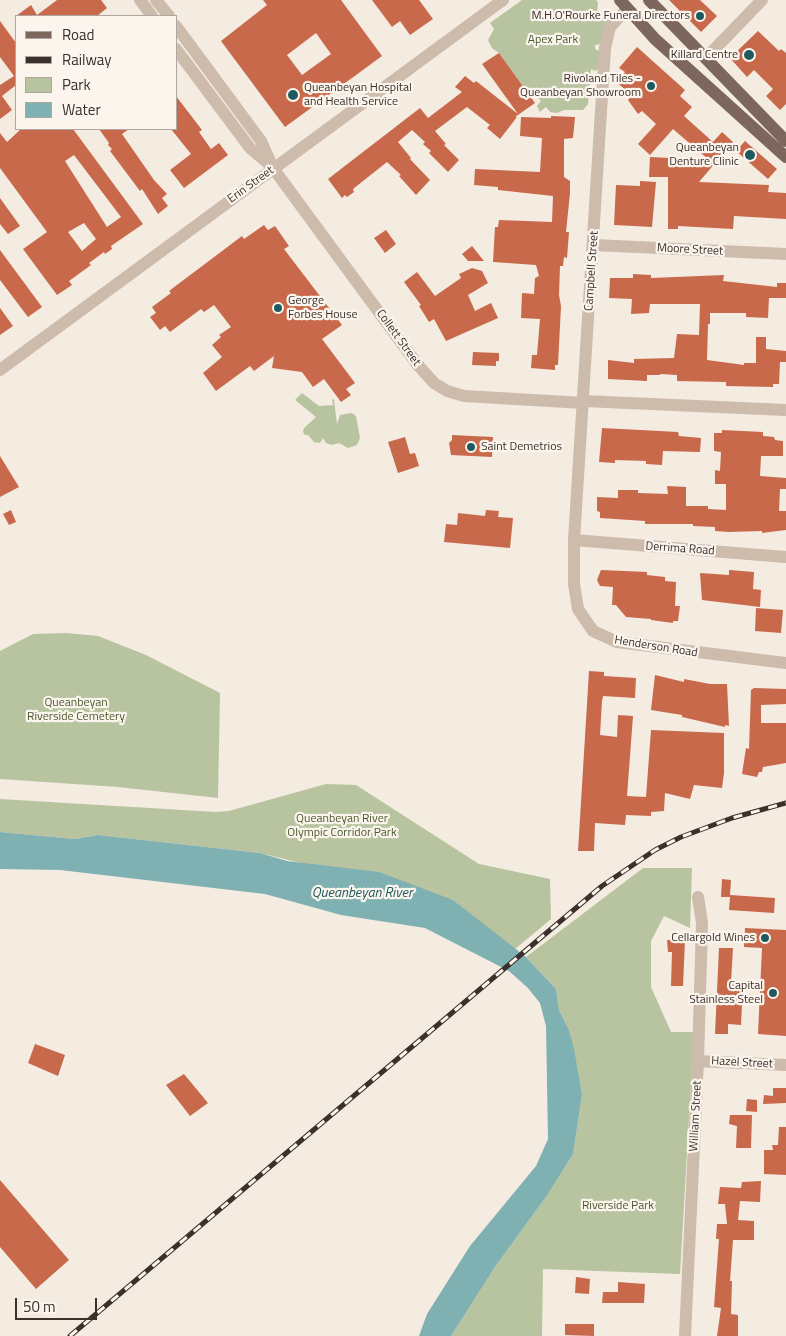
<!DOCTYPE html>
<html>
<head>
<meta charset="utf-8">
<style>
	body { margin:0 }
	#map { position:relative; width:786px; height:1336px; overflow:hidden; background:#f4ebe1; font-family:"Titillium Web",sans-serif }
	canvas { display:block }
	.legend { position:absolute; left:15px; top:15px; width:162px; height:115px; box-sizing:border-box; background:#fbf5ee; border:1px solid #aea6a0; margin:0; padding:6px 9px; list-style:none; font-size:15px; color:#3b302b }
	.legend li { display:flex; align-items:center; gap:10px; height:25px }
	.legend b { width:25px; border:1px solid #aea6a0 }
	.scale { position:absolute; left:15px; top:1298px; width:82px; height:22px; box-sizing:border-box; border:2px solid #3b302b; border-top:0; padding-left:6px; font-size:15px; line-height:18px; white-space:nowrap; color:#3b302b; -webkit-text-stroke:4px #fbf5ee; paint-order:stroke }
</style>
</head>
<body>
<div id="map">
<canvas width="786" height="1336"></canvas>
<ul class="legend">
<li><b style="height:6px;background:#7d675c"></b>Road</li>
<li><b style="height:6px;background:#3b302b"></b>Railway</li>
<li><b style="height:14px;background:#b8c4a0"></b>Park</li>
<li><b style="height:14px;background:#7fb0b2"></b>Water</li>
</ul>
<div class="scale">50 m</div>
</div>
<script>
const ctx = document.querySelector('canvas').getContext('2d');
ctx.lineJoin = 'round';
function paint(path, color) {
  ctx.fillStyle = color;
  ctx.fill(path, 'evenodd');
}
function shape(rows) {
  const path = new Path2D();
  for (const r of rows) {
    path.moveTo(r[0], r[1]);
    for (let i = 2; i < r.length; i += 2) path.lineTo(r[i], r[i + 1]);
  }
  return path;
}
function strokePath(path, color, width, dash) {
  ctx.strokeStyle = color;
  ctx.lineWidth = width;
  ctx.lineCap = dash ? 'butt' : 'round';
  ctx.setLineDash(dash || []);
  ctx.stroke(path);
}
function write(font, color, halo, rows, align = 'center') {
  ctx.font = font + ' "Titillium Web",sans-serif';
  ctx.lineWidth = 4.5;
  ctx.setLineDash([]);
  ctx.textBaseline = 'middle';
  ctx.strokeStyle = halo;
  ctx.fillStyle = color;
  for (const [text, x, y, turn = 0] of rows) {
    ctx.save();
    ctx.translate(x, y);
    ctx.rotate((+turn || 0) * Math.PI / 180);
    ctx.textAlign = isNaN(turn) ? turn : align;
    if (halo) ctx.strokeText(text, 0, 0);
    ctx.fillText(text, 0, 0);
    ctx.restore();
  }
}
const green = shape([
	[522,0,596,0,598,2,597,15,607,19,613,27,600,44,595,45,595,49,599,51,601,67,595,71,591,69,588,104,583,110,564,110,557,113,550,112,546,107,540,112,537,106,541,101,530,88,527,92,499,53,492,48,488,40,494,29,490,23],
	[302,393,319,406,333,405,332,399,334,400,337,424,340,415,352,413,356,416,360,438,357,445,348,448,339,443,332,445,326,443,323,438,320,443,314,442,308,435,305,435,303,432,304,428,316,417,295,400],
	[66,633,98,636,146,655,220,693,218,798,118,787,0,779,0,651,33,634],
	[326,784,356,785,479,864,550,879,551,919,514,950,453,900,260,853,98,835,75,839,0,832,0,799,216,812,229,811],
	[643,868,692,868,690,928,664,916,651,941,651,987,671,1032,694,1032,680,1274,543,1269,542,1336,451,1336,495,1267,548,1194,573,1154,582,1095,569,1030,559,1010,556,989,526,957]
]);
const water = shape([
	[0,832,75,839,98,835,260,853,287,861,379,872,453,900,526,957,556,989,559,1010,569,1030,574,1049,582,1095,573,1154,548,1194,495,1267,451,1336,419,1336,427,1314,470,1246,536,1166,548,1139,546,1026,540,1003,528,988,509,971,425,928,341,915,265,894,60,870,0,869]
]);
const building = shape([
	[57,0,101,0,107,8,97,16,16,16,31,5,37,15],
	[263,0,341,0,382,56,285,127,221,41,267,5],
	[316,33,331,54,302,75,287,55],
	[372,0,419,0,433,19,410,35,400,21,392,27],
	[669,0,700,0,717,16,701,32],
	[0,21,16,43,16,85,2,96,12,110,0,119,0,85,14,76,0,57],
	[758,31,779,51,781,49,786,53,786,104,780,110,766,96,773,89,754,70,747,77,730,58],
	[637,47,685,90,680,96,692,107,684,116,713,142,722,132,733,142,699,182,769,185,768,192,786,193,786,219,734,216,733,229,678,226,678,229,668,229,668,177,649,177,650,157,709,160,673,129,650,155,638,144,656,124,642,111,638,114,628,100,632,95,616,82,625,72,619,68],
	[499,53,535,103,515,117,517,117,500,139,487,128,490,125,467,107,435,131,446,144,444,145,459,160,448,172,429,153,431,151,423,144,425,142,412,130,398,142,411,158,410,159,430,180,416,195,399,176,401,175,387,162,353,189,354,192,347,197,345,195,342,198,328,179,420,108,428,118,462,92,455,87,465,76,474,83,476,81,518,114,482,64],
	[176,96,202,130,199,132,211,149,219,143,228,155,184,188,170,170,191,154,171,129,176,129],
	[551,116,575,117,573,138,564,139,564,177,570,181,570,193,566,232,569,232,567,258,564,257,563,266,560,266,559,295,561,306,558,365,555,365,555,370,531,368,532,355,537,355,540,319,521,318,522,293,534,294,535,278,539,276,536,265,493,262,495,227,498,227,499,220,552,222,553,196,498,190,498,187,474,185,475,169,540,172,542,138,520,136,521,117,551,118],
	[21,129,73,129,143,224,111,246,112,249,105,254,104,252,89,263,91,265,69,281,72,285,57,295,23,249,47,232,0,168,0,133,7,142],
	[74,155,121,217,107,227,65,161],
	[84,223,96,239,82,251,68,232],
	[99,129,129,129,122,134,154,180,167,194,162,198,168,206,158,214,142,189,140,191,110,151,112,149,108,145,109,143],
	[745,141,777,169,768,179,736,151],
	[640,181,656,182,652,227,614,225,616,185,640,186],
	[0,198,20,226,8,234,0,224],
	[264,225,268,230,275,226,289,246,284,249,342,325,322,339,355,383,346,389,351,395,341,402,324,379,313,387,302,372,272,368,274,356,254,371,250,366,216,391,203,373,222,357,212,345,221,337,219,335,231,327,214,305,204,312,201,309,170,332,165,326,160,330,150,317,156,313,152,307,171,293,169,291,242,236,244,239],
	[386,230,396,244,385,253,374,238],
	[472,246,484,261,468,261,462,254],
	[0,250,42,307,28,317,0,280],
	[472,268,482,271,488,283,468,295,475,311,491,303,498,318,446,341,434,319,429,322,419,306,421,305,404,282,417,272,435,296,461,278,459,274],
	[633,274,651,275,651,278,724,275,723,281,777,287,777,283,786,283,786,298,769,298,768,318,746,317,746,313,710,313,710,324,708,324,707,360,744,365,744,363,756,363,756,337,766,337,766,349,786,351,786,362,780,362,779,384,773,384,773,387,726,386,726,382,677,381,677,375,660,374,660,375,647,375,647,381,608,379,608,360,634,363,634,359,674,358,677,334,699,335,700,304,650,304,649,313,631,314,632,299,609,298,610,278,633,278],
	[0,308,13,326,0,335],
	[473,352,499,353,499,361,496,361,496,366,472,365],
	[602,428,678,432,679,436,701,438,700,452,663,451,662,465,646,464,646,461,615,460,615,463,599,462],
	[722,430,763,432,763,436,774,437,775,440,783,441,783,456,761,456,760,476,786,478,786,489,780,489,779,511,786,511,786,530,762,533,762,531,729,532,715,531,715,527,693,526,693,524,645,524,645,521,600,518,600,512,597,511,597,497,618,498,618,490,638,490,638,493,668,494,667,486,686,487,686,506,708,506,708,509,726,510,726,484,715,484,715,470,720,471,721,452,714,451,714,433,722,433],
	[452,435,493,437,492,457,451,455,449,443,452,440],
	[405,437,410,454,415,453,419,466,398,473,388,442],
	[0,456,19,487,0,497],
	[11,510,16,522,9,525,3,514],
	[486,510,499,511,498,517,513,518,510,548,444,542,446,524,457,525,458,513,485,516],
	[601,570,647,572,647,575,665,577,665,581,676,582,675,606,680,606,678,621,673,621,673,623,651,620,651,619,626,617,616,605,612,605,613,587,600,586,597,580],
	[729,570,754,572,753,589,761,590,760,607,702,600,700,573,729,575],
	[756,608,783,610,781,633,755,631],
	[589,671,604,672,604,676,636,678,635,698,603,696,602,701,600,735,617,737,618,715,633,716,627,796,646,797,651,730,724,733,724,773,722,788,694,785,690,799,665,793,664,811,651,812,651,816,626,815,625,825,595,823,594,851,578,851],
	[655,675,684,682,684,679,710,684,727,684,729,726,725,725,725,727,682,717,682,715,651,710],
	[754,688,786,689,786,704,761,705,761,723,786,723,786,763,763,767,762,772,759,772,757,777,742,774,746,748,749,749,751,690],
	[722,879,731,880,730,895,775,898,774,913,729,910,730,897,721,897],
	[745,928,786,930,786,1036,758,1034,762,948,744,947],
	[667,940,685,940,683,986,671,986,672,952,668,952],
	[719,948,733,948,731,982,743,983,741,1025,728,1024,728,1034,715,1034],
	[35,1044,65,1055,58,1076,28,1063],
	[184,1074,208,1103,190,1116,166,1085],
	[773,1088,786,1088,786,1103,763,1104,764,1095,773,1096],
	[747,1099,757,1100,757,1112,746,1111],
	[730,1115,752,1115,751,1148,736,1148,737,1126,729,1124],
	[779,1127,786,1127,786,1175,764,1174,764,1150,773,1150,772,1145,778,1145],
	[0,1180,69,1260,36,1289,0,1247],
	[761,1181,760,1202,740,1201,738,1220,754,1221,754,1240,733,1240,730,1281,732,1281,731,1314,738,1315,738,1336,717,1336,721,1308,714,1307,719,1239,716,1239,717,1224,727,1224,725,1204,718,1204,720,1187,741,1188,742,1182],
	[576,1277,590,1279,589,1294,575,1293],
	[618,1282,645,1284,644,1303,602,1303,603,1292,618,1292],
	[565,1324,594,1324,594,1336,565,1335]
]);
const minor = shape([
	[140,0,152,16],
	[156,0,169,16],
	[627,9,610,27,605,48,574,540,574,584,578,609,593,631,617,642,786,663],
	[176,26,261,141,273,168,417,364,434,383,447,391,464,396,584,403],
	[176,49,250,148,270,165],
	[706,58,762,0],
	[594,245,786,254],
	[0,370,503,0],
	[584,401,786,410],
	[574,540,786,557],
	[698,1061,786,1065],
	[685,1336,698,1061,702,923,698,897]
]);
const major = shape([
	[620,0,655,39,786,157],
	[649,0,786,141]
]);
const rail = shape([
	[70,1336,602,886,655,850,681,837,732,818,786,803]
]);
const markers = [
	[700,16,5,"#1f5a5e"],
	[749,55,6,"#1f5a5e"],
	[651,86,5,"#1f5a5e"],
	[293,95,6,"#1f5a5e"],
	[750,155,6,"#1f5a5e"],
	[278,308,5,"#1f5a5e"],
	[471,447,5,"#1f5a5e"],
	[765,938,5,"#1f5a5e"],
	[773,993,5,"#1f5a5e"]
];
const poiNames = [
	["M.H.O'Rourke Funeral Directors",690,16],
	["Killard Centre",738,55],
	["Rivoland Tiles -",641,79],
	["Queanbeyan Showroom",641,93],
	["Queanbeyan Hospital",304,88,"left"],
	["and Health Service",304,102,"left"],
	["Queanbeyan",739,148],
	["Denture Clinic",739,162],
	["George",288,301,"left"],
	["Forbes House",288,315,"left"],
	["Saint Demetrios",481,447,"left"],
	["Cellargold Wines",755,938],
	["Capital",763,986],
	["Stainless Steel",763,1000]
];
const parkNames = [
	["Apex Park",553,40],
	["Queanbeyan",76,703],
	["Riverside Cemetery",76,717],
	["Queanbeyan River",342,819],
	["Olympic Corridor Park",342,833],
	["Riverside Park",618,1206]
];
const streetNames = [
	["Erin Street",251,185,-36],
	["Moore Street",690,250,3],
	["Campbell Street",592,271,-86],
	["Collett Street",398,338,54],
	["Derrima Road",680,549,4],
	["Henderson Road",656,647,9],
	["Hazel Street",742,1063,3],
	["William Street",696,1116,-87]
];
const waterNames = [
	["Queanbeyan River",362,894]
];
paint(green, '#b8c4a0');
paint(water, '#7fb0b2');
paint(building, '#c8694b');
strokePath(minor, '#cdbbac', 12);
strokePath(major, '#7d675c', 12);
strokePath(rail, '#3b302b', 5);
strokePath(rail, '#fbf5ee', 3, [9]);
for (const [x, y, r, color] of markers) {
  const dot = new Path2D();
  dot.arc(x, y, r, 0, 2 * Math.PI);
  ctx.fillStyle = color;
  ctx.fill(dot);
  strokePath(dot, '#fbf5ee', 2);
}
write('12px', '#3b302b', '#fbf5ee', poiNames, 'right');
write('12px', '#4a5a2e', '#fbf5ee', parkNames);
write('12px', '#3b302b', '#fbf5ee', streetNames);
write('italic 14px', '#1f5a5e', '#fbf5ee', waterNames);
</script>
</body>
</html>
